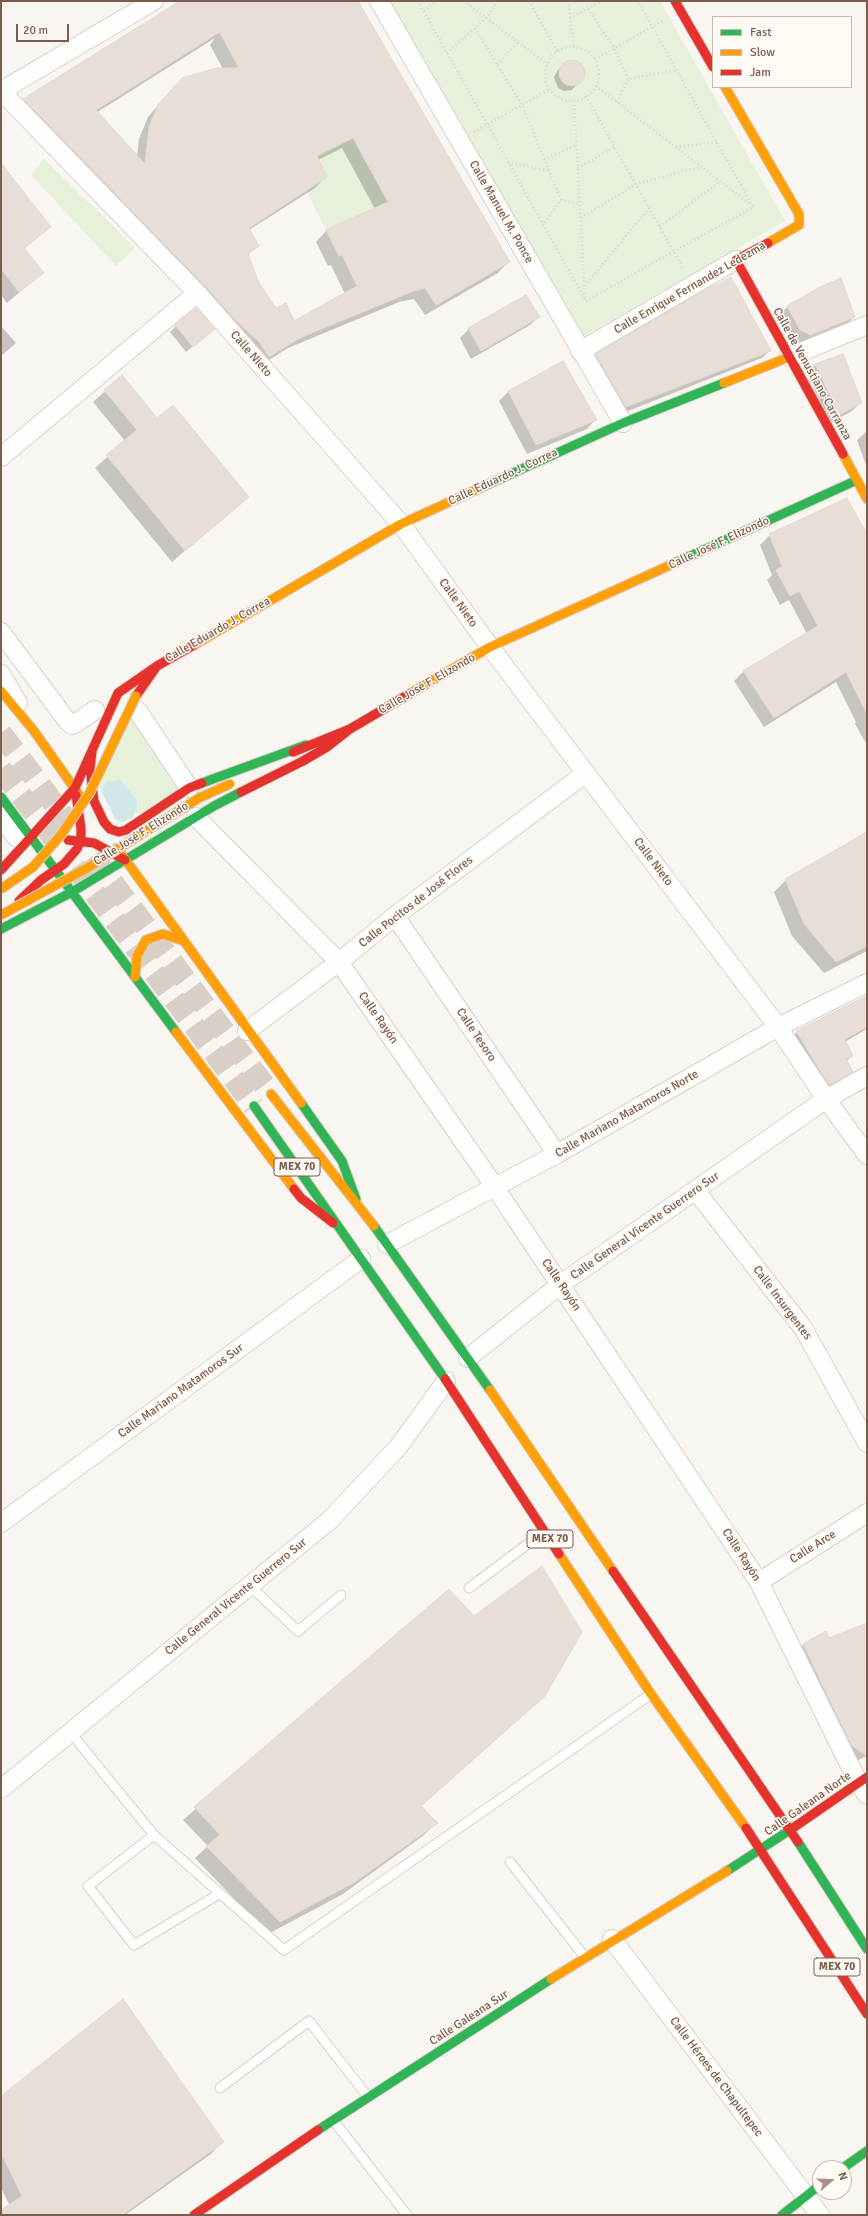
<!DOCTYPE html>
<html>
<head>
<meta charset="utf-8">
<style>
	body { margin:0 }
	#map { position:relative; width:868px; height:2216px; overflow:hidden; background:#f9f5f0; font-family:Signika,sans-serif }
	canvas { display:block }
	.frame { position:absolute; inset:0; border:2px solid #7a5d4d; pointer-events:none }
	.legend { position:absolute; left:712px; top:16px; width:140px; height:72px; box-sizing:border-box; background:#fffaf3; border:1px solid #cabbb1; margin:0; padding:5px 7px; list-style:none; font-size:12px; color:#7a5d4d }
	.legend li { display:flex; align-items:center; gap:8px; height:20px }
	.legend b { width:20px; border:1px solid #cabbb1 }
	.north { position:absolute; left:812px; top:2160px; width:40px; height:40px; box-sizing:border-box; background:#fffaf3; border:1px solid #cabbb1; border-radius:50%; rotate:70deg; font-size:11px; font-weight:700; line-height:16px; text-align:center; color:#7a5d4d }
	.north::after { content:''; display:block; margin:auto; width:14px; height:18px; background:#a69286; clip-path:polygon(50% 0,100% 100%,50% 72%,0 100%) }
	.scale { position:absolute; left:16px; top:24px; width:53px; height:18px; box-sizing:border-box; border:2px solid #7a5d4d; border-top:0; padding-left:5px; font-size:12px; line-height:14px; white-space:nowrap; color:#7a5d4d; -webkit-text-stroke:3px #fffaf3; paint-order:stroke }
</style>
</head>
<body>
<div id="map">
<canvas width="868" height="2216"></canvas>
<div class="frame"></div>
<ul class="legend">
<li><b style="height:5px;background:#30b455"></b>Fast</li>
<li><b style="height:5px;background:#ff9f0a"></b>Slow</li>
<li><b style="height:5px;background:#e5322d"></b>Jam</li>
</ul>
<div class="north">N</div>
<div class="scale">20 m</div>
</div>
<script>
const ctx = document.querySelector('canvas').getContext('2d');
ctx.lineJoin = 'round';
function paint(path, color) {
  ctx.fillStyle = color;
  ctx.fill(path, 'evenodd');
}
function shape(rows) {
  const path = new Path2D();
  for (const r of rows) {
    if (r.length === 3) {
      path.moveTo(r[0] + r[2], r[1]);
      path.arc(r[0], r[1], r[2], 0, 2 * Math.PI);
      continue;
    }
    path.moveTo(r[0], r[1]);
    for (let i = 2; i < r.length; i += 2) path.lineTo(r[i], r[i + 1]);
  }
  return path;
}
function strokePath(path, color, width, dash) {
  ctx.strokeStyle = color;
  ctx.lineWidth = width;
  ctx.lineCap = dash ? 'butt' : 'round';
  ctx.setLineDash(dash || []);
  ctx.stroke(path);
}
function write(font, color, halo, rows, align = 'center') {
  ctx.font = font + ' Signika,sans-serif';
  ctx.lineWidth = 3;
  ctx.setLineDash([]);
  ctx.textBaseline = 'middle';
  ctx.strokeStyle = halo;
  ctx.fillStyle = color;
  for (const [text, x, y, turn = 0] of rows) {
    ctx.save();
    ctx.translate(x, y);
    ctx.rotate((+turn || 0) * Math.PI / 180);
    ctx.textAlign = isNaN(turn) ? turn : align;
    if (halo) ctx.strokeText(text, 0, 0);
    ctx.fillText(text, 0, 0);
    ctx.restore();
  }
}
const green = shape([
	[389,1,660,1,785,221,580,338],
	[313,123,329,150,363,133,372,148,362,155,388,202,326,230,307,192,326,177,304,129],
	[44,159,135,248,116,266,31,175],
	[139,702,191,782,141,815,98,787]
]);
const water = shape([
	[120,780,137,800,137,809,132,818,122,822,115,819,101,791,107,782]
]);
const shadow = shape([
	[184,1,357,1,508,262,498,273,425,315,414,299,399,302,288,348,258,367,14,110,24,100],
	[215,38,210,45,223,69,182,79,171,90,148,117,139,139,137,157,96,113],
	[342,148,375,209,326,231,316,242,328,266,331,265,345,294,294,322,276,309,258,283,248,255,257,245,249,230,315,188,325,177,318,160],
	[575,62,583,69,583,77,572,90,564,91,558,88,554,77,558,70,564,64],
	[1,177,49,227,24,249,42,273,7,303,1,295],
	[788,306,854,317,845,326,801,343,791,339,779,315],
	[539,317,530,325,471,359,460,338,469,329],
	[1,326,16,343,1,356],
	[176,326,214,329,186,352,170,332],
	[770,350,762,358,618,415,588,363,596,355],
	[562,362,595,420,587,429,527,454,499,401,508,392],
	[815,365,861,402,852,411,830,423,807,374],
	[122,376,157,420,248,497,172,562,95,468,125,441,93,402],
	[867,431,867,468,857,440],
	[770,535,867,535,867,745,855,724,856,722,836,682,764,727,734,681,744,671,807,634,789,600,780,605,767,580,772,575,760,545],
	[867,833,867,951,824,973,792,936,774,892,786,880],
	[867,997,867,1029,845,1042,852,1055,846,1062,852,1072,844,1079,821,1092,789,1040,797,1032],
	[449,1590,544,1695,420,1807,436,1823,424,1835,343,1894,268,1934,195,1858,208,1846,183,1820],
	[867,1624,867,1756,850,1764,792,1656,804,1644,828,1640],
	[1,2097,222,2142,211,2154,125,2215,1,2215,1,2211,10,2206,1,2188]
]);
const building = shape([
	[180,1,358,1,510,262,436,305,425,288,411,292,300,338,269,357,259,342,233,318,211,292,23,99,180,1],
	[223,30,220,33,239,68,216,68,182,78,158,105,149,127,145,164,96,110,223,30],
	[353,138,388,202,326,230,339,256,342,255,357,286,294,321,286,303,276,308,259,283,248,254,259,246,249,228,327,177,317,156,353,138],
	[572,73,13],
	[1,163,51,227,24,248,44,273,19,292,1,269,1,163],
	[731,277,771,351,626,407,595,354,696,295,731,277],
	[841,278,855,317,811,335,800,330,787,306,820,287,841,278],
	[526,295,540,317,481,351,468,328,526,295],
	[196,308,215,329,193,347,175,325,196,308],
	[843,354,862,403,839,415,815,364,843,354],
	[563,361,597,420,536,445,508,391,563,361],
	[122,375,157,418,173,405,249,497,185,551,106,455,137,430,104,390,122,375],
	[847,498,867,534,867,714,846,672,774,718,743,671,818,626,799,591,790,596,776,570,782,566,769,534,847,498],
	[867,832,867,946,836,962,804,924,785,879,867,832],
	[867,996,867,1027,845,1039,853,1056,846,1059,853,1072,829,1085,796,1031,867,996],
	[542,1566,582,1632,545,1696,421,1806,438,1823,355,1882,280,1922,206,1846,220,1835,194,1807,449,1589,474,1616,542,1566],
	[867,1623,867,1756,851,1745,803,1644,826,1631,829,1638,867,1623],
	[123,1999,224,2142,122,2215,1,2215,1,2210,22,2196,1,2153,1,2096,123,1999]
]);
const primaryTunnel = shape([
	[1,733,68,822],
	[1,769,55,840],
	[93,856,271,1094],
	[75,867,254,1106]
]);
const path = shape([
	[418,1,586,301,753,207,638,1],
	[464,1,547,64],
	[529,1,557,51],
	[568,1,574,47],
	[588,9,614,48,628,79],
	[424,11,435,1],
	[570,18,602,1],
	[475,28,522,105,561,200,543,225],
	[572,74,27],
	[447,53,486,18,498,1],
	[595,59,664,20],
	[497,64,518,42],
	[596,86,751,205],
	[586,96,684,270],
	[574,101,585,298],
	[617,102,628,79,676,70],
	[474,132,550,89],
	[676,147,717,142],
	[544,159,577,145],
	[508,162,549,171],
	[578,168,615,147],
	[561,200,580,204],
	[581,218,636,184,701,167],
	[660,227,720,181],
	[585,286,649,208]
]);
const lane = shape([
	[250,1586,298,1631,341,1595],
	[469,1588,545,1531],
	[70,1732,154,1835,284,1950,651,1694],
	[154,1835,88,1886,134,1945,219,1894],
	[510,1862,585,1957],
	[220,2088,309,2021,368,2097],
	[333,2120,407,2215]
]);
const street = shape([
	[379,1,623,423],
	[1,91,197,293,401,524,490,647,778,1027,826,1099,867,1155],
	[1,91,154,1],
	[580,351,736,260],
	[789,357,867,325],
	[1,457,197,293],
	[1,632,68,722,72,725,76,723,95,710],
	[1,674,18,703],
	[138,711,189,788],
	[1,817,16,837],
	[196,817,339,962,490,1180,759,1582,858,1782,867,1795],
	[395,916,557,1154],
	[247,1031,339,962,395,916,586,773],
	[696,1191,803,1328,867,1443],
	[387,1244,557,1154,778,1027,867,983],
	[468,1358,561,1284,826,1099,867,1076],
	[1,1523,361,1259],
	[759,1582,867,1513],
	[1,1789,330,1520,399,1446,446,1381],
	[612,1939,820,2215]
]);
const fast = shape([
	[480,488,623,423,724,383],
	[677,562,857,480],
	[202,783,306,745],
	[1,797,176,1032],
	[1,929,72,892,214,806,241,792],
	[301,1103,342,1161,356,1199],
	[254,1106,445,1379],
	[374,1226,490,1390],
	[798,1842,867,1949],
	[727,1871,790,1830],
	[318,2130,551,1979],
	[843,2168,867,2151],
	[782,2215,820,2185]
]);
const slow = shape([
	[725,87,799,214,799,225,768,243],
	[724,383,789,357],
	[843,454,867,499],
	[194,645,401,524,480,488],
	[1,691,34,731,82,799],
	[411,693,490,647,677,562],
	[117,848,301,1103],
	[135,977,137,956,146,940,163,934,184,941],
	[176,1032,294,1189],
	[271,1094,374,1226],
	[490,1390,613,1571],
	[559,1554,651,1694,746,1828],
	[551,1979,727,1871]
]);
const jam = shape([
	[675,1,713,67],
	[768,243,736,260,843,454],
	[136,696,157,666],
	[92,752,90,768,94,801,104,822,110,829,119,832,126,830,189,788,202,783],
	[293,752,350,729],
	[241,792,303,761,327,747,350,729,411,693],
	[68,840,94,843,125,860],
	[1,870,75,788,118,693,157,666,194,645],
	[19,901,41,880,64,864,77,849,81,840,81,828,76,795],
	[294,1189,301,1198,333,1223],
	[445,1379,559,1554],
	[613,1571,798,1842],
	[746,1828,867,2014],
	[790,1830,867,1777],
	[194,2215,318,2130]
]);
const slowBridge = shape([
	[1,889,33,867,61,835,89,794,136,696],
	[1,915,89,867,199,798,230,784]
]);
const shields = [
	[297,1167,46],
	[550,1539,46],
	[837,1967,46]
];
const shieldNames = [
	["MEX 70",297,1167],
	["MEX 70",550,1539],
	["MEX 70",837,1967]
];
const streetNames = [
	["Calle Manuel M. Ponce",501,212,60],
	["Calle Enrique Fernandez Ledezma",690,288,-30],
	["Calle Nieto",251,354,49],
	["Calle de Venustiano Carranza",812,374,61],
	["Calle Eduardo J. Correa",503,477,-25],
	["Calle José F. Elizondo",719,543,-25],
	["Calle Nieto",458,603,54],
	["Calle Eduardo J. Correa",218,630,-30],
	["Calle José F. Elizondo",427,684,-30],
	["Calle José F. Elizondo",141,834,-32],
	["Calle Nieto",653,862,53],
	["Calle Pocitos de José Flores",416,902,-38],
	["Calle Rayón",378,1018,55],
	["Calle Tesoro",476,1035,56],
	["Calle Mariano Matamoros Norte",627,1114,-30],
	["Calle General Vicente Guerrero Sur",645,1226,-35],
	["Calle Rayón",561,1285,56],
	["Calle Insurgentes",782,1303,53],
	["Calle Mariano Matamoros Sur",181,1391,-36],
	["Calle Arce",813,1547,-32],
	["Calle Rayón",741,1555,57],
	["Calle General Vicente Guerrero Sur",236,1597,-39],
	["Calle Galeana Norte",808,1804,-35],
	["Calle Galeana Sur",469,2018,-33],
	["Calle Héroes de Chapultepec",716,2077,53]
];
paint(green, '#e6f0db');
paint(water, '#d0e8ea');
paint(shadow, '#0003');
paint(building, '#e6ded7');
strokePath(building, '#e2d9d2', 1);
strokePath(primaryTunnel, '#d9cfc7', 22, [22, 11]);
strokePath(lane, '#d7d1cb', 11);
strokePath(street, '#d7d1cb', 20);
strokePath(fast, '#d9d2cb', 11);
strokePath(slow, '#d9d2cb', 11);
strokePath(jam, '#d9d2cb', 11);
strokePath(path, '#dcd5d0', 2.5, [1, 3]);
strokePath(lane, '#fefefd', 9);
strokePath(street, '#fefefd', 18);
strokePath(fast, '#30b455', 9);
strokePath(slow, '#ff9f0a', 9);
strokePath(jam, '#e5322d', 9);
strokePath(slowBridge, '#dad1cc', 11, []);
strokePath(slowBridge, '#ff9f0a', 9);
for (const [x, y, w] of shields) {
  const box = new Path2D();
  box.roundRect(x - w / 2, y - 9, w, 18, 3);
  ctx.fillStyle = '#fffaf3';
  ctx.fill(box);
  strokePath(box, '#7a5d4d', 1);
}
write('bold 11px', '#7a5d4d', null, shieldNames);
write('12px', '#7a5d4d', '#fffaf3', streetNames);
</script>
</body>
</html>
